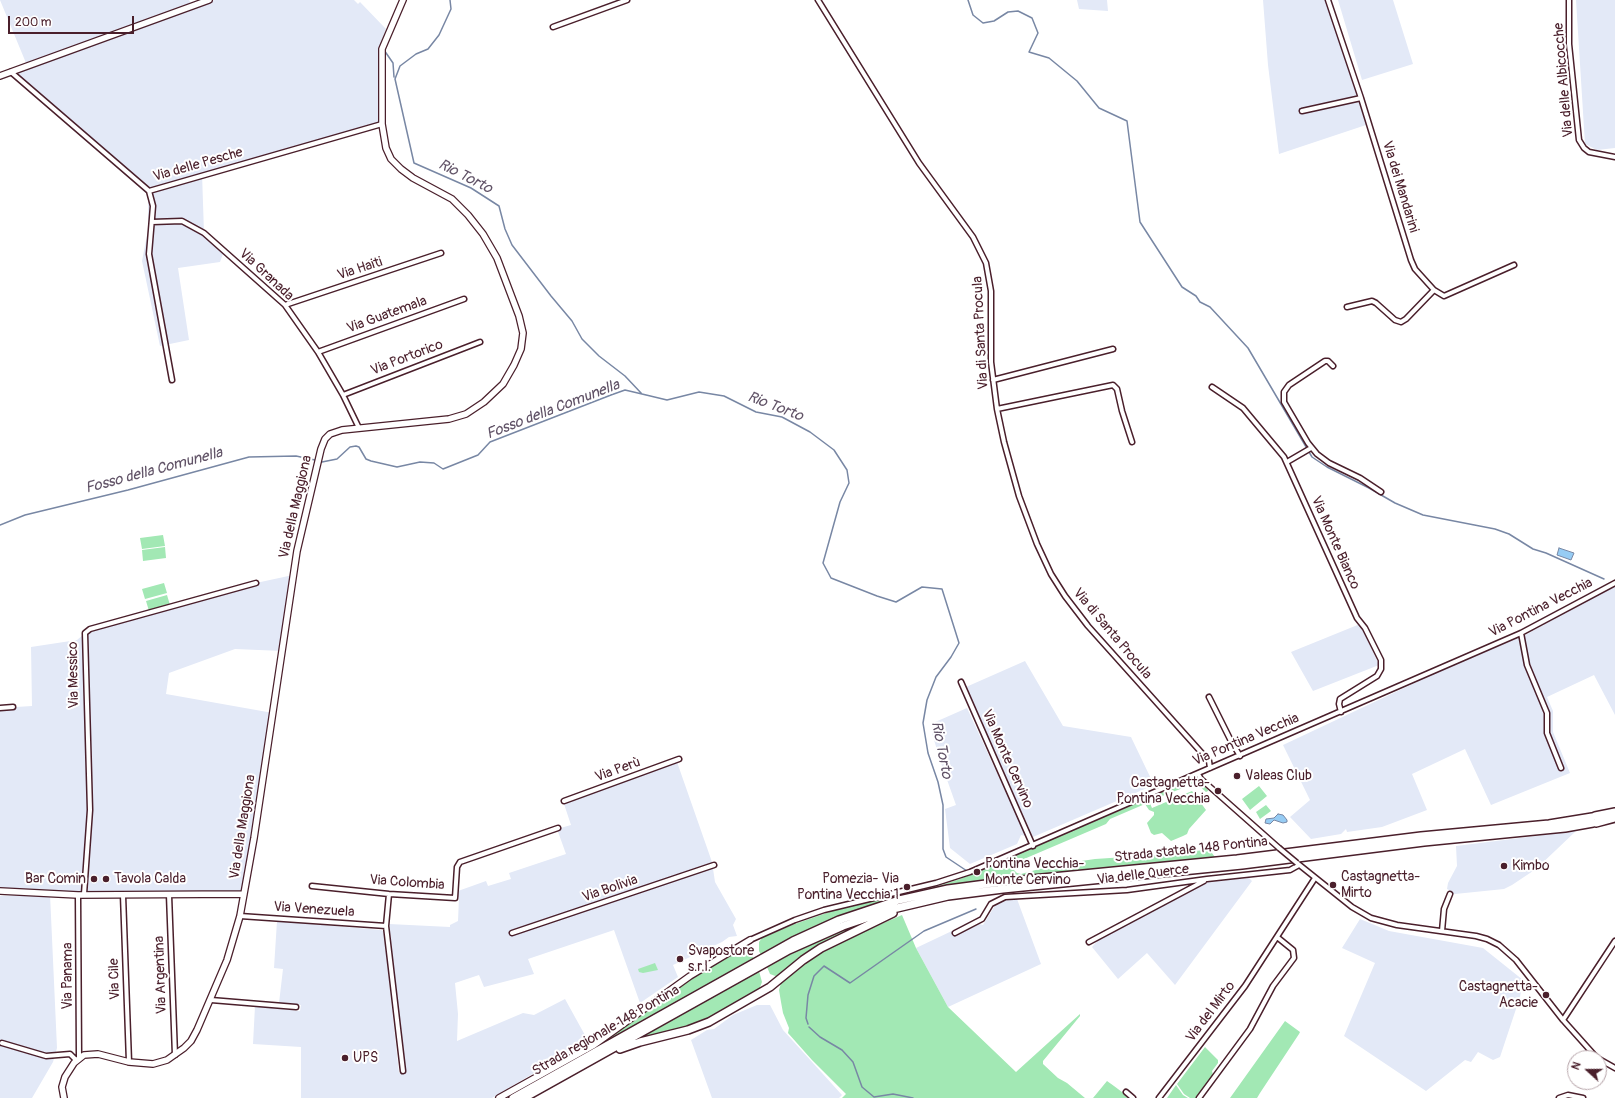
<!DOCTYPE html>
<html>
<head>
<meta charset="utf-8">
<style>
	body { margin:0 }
	#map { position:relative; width:1615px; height:1098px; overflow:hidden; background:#fff; font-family:Pangolin,sans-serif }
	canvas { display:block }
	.north { position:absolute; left:1567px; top:1050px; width:40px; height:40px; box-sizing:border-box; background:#fff; border:1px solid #b7a5aa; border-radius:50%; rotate:291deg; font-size:11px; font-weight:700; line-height:16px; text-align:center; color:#4a1f2b }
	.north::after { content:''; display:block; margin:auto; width:14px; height:18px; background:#4a1f2b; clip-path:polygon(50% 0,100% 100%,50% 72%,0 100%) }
	.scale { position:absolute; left:8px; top:16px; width:126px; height:18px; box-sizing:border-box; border:2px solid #4a1f2b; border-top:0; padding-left:5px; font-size:12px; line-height:14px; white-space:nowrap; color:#4a1f2b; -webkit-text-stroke:3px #fff; paint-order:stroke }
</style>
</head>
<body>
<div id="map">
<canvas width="1615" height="1098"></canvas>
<div class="north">N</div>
<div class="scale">200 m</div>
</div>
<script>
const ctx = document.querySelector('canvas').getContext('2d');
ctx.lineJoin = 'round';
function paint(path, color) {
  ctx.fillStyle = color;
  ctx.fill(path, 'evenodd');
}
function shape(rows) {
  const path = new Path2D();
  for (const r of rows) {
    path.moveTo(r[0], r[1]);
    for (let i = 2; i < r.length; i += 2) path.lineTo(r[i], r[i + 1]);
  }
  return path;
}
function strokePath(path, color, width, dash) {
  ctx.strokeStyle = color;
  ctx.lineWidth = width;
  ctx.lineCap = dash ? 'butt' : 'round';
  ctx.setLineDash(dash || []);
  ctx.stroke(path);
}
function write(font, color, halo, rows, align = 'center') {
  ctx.font = font + ' Pangolin,sans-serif';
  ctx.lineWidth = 4;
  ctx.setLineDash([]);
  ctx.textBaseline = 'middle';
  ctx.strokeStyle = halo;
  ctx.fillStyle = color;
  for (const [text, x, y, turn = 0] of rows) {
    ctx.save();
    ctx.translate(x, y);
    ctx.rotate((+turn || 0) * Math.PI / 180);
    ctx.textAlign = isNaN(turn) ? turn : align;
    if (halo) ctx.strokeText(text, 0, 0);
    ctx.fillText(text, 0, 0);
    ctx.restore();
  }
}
const built = shape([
	[0,0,189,0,191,4,26,63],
	[215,0,354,0,358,4,360,2,386,29,380,46,379,53,378,123,202,173,204,233,224,251,220,262,178,268,189,340,160,346,142,261,148,230,148,197,147,194,10,75,135,31],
	[1077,0,1107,0,1108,11,1079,9],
	[1263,0,1327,0,1366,125,1279,154,1268,65],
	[1338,0,1393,0,1413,64,1362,80],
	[1576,0,1615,0,1615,148,1597,150,1585,144],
	[293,575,282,651,235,649,169,673,166,694,273,713,244,894,0,891,0,708,32,706,31,647,77,640,90,629,256,583],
	[1615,586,1615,715,1594,675,1547,697,1553,711,1553,732,1570,773,1491,805,1465,749,1412,774,1427,810,1382,827,1347,832,1346,829,1341,834,1311,839,1290,817,1310,800,1283,745,1438,672,1525,635],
	[1360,624,1379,665,1313,691,1291,652],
	[1025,661,1063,726,1131,737,1154,785,1033,837,966,687],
	[967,708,1026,836,1021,835,1017,844,970,864,950,848,945,809,956,805,940,760,932,733,933,723],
	[677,762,712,862,715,882,736,919,733,925,737,936,729,937,722,942,673,965,678,977,640,1003,614,930,528,959,534,974,484,987,479,975,455,983,458,1014,457,1041,523,1013,534,1015,565,999,586,1037,578,1042,582,1049,540,1073,534,1073,492,1098,301,1098,301,1047,253,1044,255,1006,300,1011,301,1005,279,1003,283,969,274,968,277,921,381,930,383,931,384,935,399,1073,406,1072,389,924,450,927,450,925,458,921,459,897,458,897,458,891,486,881,488,886,511,879,509,873,566,854,557,829,571,825,564,804,587,796,591,792],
	[1576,831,1536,869,1512,885,1504,889,1455,894,1449,893,1449,890,1447,889,1448,883,1457,866,1456,846],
	[1249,878,1252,881,1175,985,1147,953,1118,979,1092,947,1100,938,1148,913,1152,912,1152,910,1178,896,1186,894,1205,882],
	[50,894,57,1048,53,1062,32,1098,0,1098,0,896],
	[1017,899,1041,964,948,1007,916,948,954,930,956,935,979,924,983,925,996,904,1002,900],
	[1360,919,1389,931,1483,948,1523,980,1520,997,1500,1057,1493,1060,1478,1052,1471,1062,1465,1060,1426,1091,1344,1036,1375,963,1342,948],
	[757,1005,770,1005,783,1030,842,1095,839,1098,712,1098,691,1040,707,1030,714,1029,733,1015]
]);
const green = shape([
	[163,535,165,546,142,549,140,538],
	[165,547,166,558,143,561,142,550],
	[164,583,167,593,145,599,142,589],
	[167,595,170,605,149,611,146,601],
	[1193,779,1199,781,1208,790,1208,791,1206,792,1196,783,1149,801,1152,808,1192,791,1206,810,1189,829,1187,834,1183,836,1171,841,1162,833,1154,835,1151,833,1147,823,1154,815,1154,812,1149,810,1145,804,1110,819,1106,824,1017,862,1014,867,1014,870,1017,873,1021,874,1054,865,1095,859,1156,855,1205,850,1205,844,1215,857,941,889,805,933,761,955,759,951,759,942,762,938,792,925,844,907,935,887,960,879],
	[1259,786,1267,796,1250,810,1242,799],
	[1266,805,1271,811,1260,819,1256,812],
	[902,915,916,948,948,1007,1016,1072,1080,1014,1080,1016,1043,1061,1043,1064,1058,1078,1067,1083,1085,1098,842,1098,846,1094,812,1060,788,1033,789,1028,783,1013,781,1002,779,990,781,983,797,968,826,948],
	[864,922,865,925,812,950,778,977,770,974,767,967,821,938],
	[740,949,744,949,749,951,754,959,597,1047,656,1001,689,978],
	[655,963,658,970,643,973,639,972,638,969],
	[759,971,762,982,759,990,709,1018,687,1027,639,1039,638,1038],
	[1285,1021,1300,1032,1299,1034,1260,1093,1257,1098,1230,1098],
	[1205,1047,1218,1060,1218,1063,1212,1071,1213,1075,1197,1098,1190,1098,1184,1094,1177,1084],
	[1107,1081,1114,1086,1130,1098,1093,1098],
	[1176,1085,1183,1095,1188,1098,1167,1098]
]);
const water = shape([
	[1559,548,1574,553,1571,560,1557,555,1559,548],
	[1278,814,1283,815,1287,820,1287,822,1283,823,1274,820,1270,824,1265,823,1266,819,1274,818,1278,814]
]);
const stream = shape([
	[450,0,451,9,439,35,428,49,416,54,400,66,395,79,414,163,471,188,499,206,505,229,512,245,551,296,572,321,582,339,599,356,625,376,642,394,667,400,699,392,724,396,756,412,782,417,810,432,834,450,847,470,849,483,840,502,823,563,831,578,877,596,896,602,922,587,942,589,959,643,951,657,936,677,927,700,923,723,928,753,938,782,943,805,943,849,946,857,967,871],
	[968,0,973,15,983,23,994,21,1008,12,1018,11,1032,18,1038,33,1029,52,1049,58,1077,81,1099,108,1127,121,1140,222,1182,287,1196,296,1200,302,1210,307,1248,348,1312,457,1327,467,1369,488,1395,503,1423,515,1495,529,1509,534,1533,549,1546,553,1604,579],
	[384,50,393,63,394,77],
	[322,462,337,459,350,447,356,446,359,447,366,459,371,461,397,467,420,462,434,463,443,469,478,455,490,442,611,395,625,390,642,394],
	[0,525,25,515,128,490,249,457,296,456,315,460],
	[808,1024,806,1018,808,995,814,976,824,966,850,983,924,931,976,909],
	[809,1027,820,1037,842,1050,853,1062,862,1087,874,1097,893,1094,913,1098]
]);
const street = shape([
	[818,0,919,163,973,237,986,263,991,291,991,362,997,409,1004,442,1019,496,1037,544,1051,574,1065,596,1088,626,1209,761,1210,768],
	[1328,0,1361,98,1411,260,1415,269,1434,290,1444,296,1514,265],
	[1569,0,1569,44,1579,140,1584,148,1589,152,1615,157],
	[553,27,627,0],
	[11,72,149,191,382,124],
	[1302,111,1361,98],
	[149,191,153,206,149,254,172,380],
	[152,222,182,221,204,233,285,305,318,352,343,395,359,428],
	[285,305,441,253],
	[1347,307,1372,301,1376,303,1395,320,1401,322,1406,319,1434,290],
	[318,352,464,299],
	[1333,366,1328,361,1325,361,1289,385,1284,392,1284,402,1308,443,1317,454,1329,463,1360,478,1381,492],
	[993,380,1113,349],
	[1212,387,1243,408,1284,457,1357,618,1365,628,1381,660,1381,669,1377,676,1340,699,1339,704,1341,712],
	[343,395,480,342],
	[997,409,1113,385,1117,389,1122,411,1132,442],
	[1287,462,1311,448],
	[1521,633,1527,665,1547,713,1547,733,1561,768],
	[961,682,1033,846],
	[1209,697,1231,741,1240,756],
	[0,708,13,707],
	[1198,774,1201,779,1279,848],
	[564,801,679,759],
	[1297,863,1352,907,1371,918,1397,925,1476,936,1487,939,1499,945,1516,960,1563,1020,1597,1058],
	[312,886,389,894,455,898,457,867,460,862,558,828],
	[84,894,90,810,85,633,90,629,256,583],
	[389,894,386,926,403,1071],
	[78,895,79,1057],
	[123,895,129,1062],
	[169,895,175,1055],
	[240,916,386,926],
	[1442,931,1444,909,1450,894],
	[512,933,714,865],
	[955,933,982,919,991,904,1005,897,1127,890,1207,879,1290,870,1299,865],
	[750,940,795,920,824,910,936,883,970,872,1521,633,1615,583],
	[1089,942,1204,881],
	[211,1000,296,1007],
	[1563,1020,1615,941],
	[2,1043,46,1056,70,1054,76,1060],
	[1599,1059,1615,1068],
	[1126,1092,1133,1098],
	[1159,1098,1245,986,1315,878],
	[1199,1098,1250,1029,1273,986,1294,958,1293,950,1277,937],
	[1559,1098,1568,1095,1583,1098]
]);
const secondary = shape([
	[0,76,209,0],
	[0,891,78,895,244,894],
	[64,1098,62,1087,65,1077,74,1063,84,1055,98,1054,129,1062,153,1064,167,1060,184,1048,191,1041,197,1030,227,960,240,916,254,838,297,551,321,449,325,439,330,434,342,430,449,419,466,414,484,402,503,384,514,365,521,349,523,333,519,316,497,258,483,234,468,215,452,199,413,178,401,169,391,159,386,148,382,124,382,49,403,0],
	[499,1098,594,1045,690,976,750,940]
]);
const highway = shape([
	[1595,816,1615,812],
	[1596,823,1615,818],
	[620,1049,640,1042,688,1030,709,1022,770,987,803,960,821,948,893,913],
	[513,1098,793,941,839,920,899,900,948,889,1001,882,1237,859,1421,836,1549,824,1592,817],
	[524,1098,789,950,843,926,893,909,948,896,1003,889,1242,865,1424,842,1565,828,1593,823]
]);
const streetBridge = shape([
	[1279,848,1297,863]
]);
const markers = [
	[1237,776,4,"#4a1f2b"],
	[1218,791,4,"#4a1f2b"],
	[1504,866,4,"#4a1f2b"],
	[977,872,4,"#4a1f2b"],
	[94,879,4,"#4a1f2b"],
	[106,879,4,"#4a1f2b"],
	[1333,885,4,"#4a1f2b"],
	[907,887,4,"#4a1f2b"],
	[680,959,4,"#4a1f2b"],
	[1546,995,4,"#4a1f2b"],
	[345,1058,4,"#4a1f2b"]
];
const streetNames = [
	["Via delle Albicocche",1564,80,-95],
	["Via delle Pesche",198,165,-16],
	["Via dei Mandarini",1400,187,73],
	["Via Haiti",360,269,-18],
	["Via Granada",266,275,43],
	["Via Guatemala",387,315,-20],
	["Via di Santa Procula",981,333,-93],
	["Via Portorico",407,358,-21],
	["Via della Maggiona",296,507,-77],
	["Via Monte Bianco",1335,543,66],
	["Via Pontina Vecchia",1541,608,-27],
	["Via di Santa Procula",1112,634,50],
	["Via Messico",74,675,-91],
	["Via Pontina Vecchia",1246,740,-23],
	["Via Monte Cervino",1007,759,66],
	["Via Perù",618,770,-20],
	["Via della Maggiona",243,827,-81],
	["Strada statale 148 Pontina",1191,850,-6],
	["Via delle Querce",1143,875,-7],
	["Via Colombia",407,883,4],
	["Via Bolivia",610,889,-19],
	["Via Venezuela",314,910,4],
	["Via Argentina",161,975,-92],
	["Via Panama",68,976,-90],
	["Via Cile",115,979,-92],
	["Via del Mirto",1211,1012,-53],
	["Strada regionale 148 Pontina",606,1031,-30]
];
const poiNames = [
	["Valeas Club",1245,776],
	["Castagnetta-",1210,783,"right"],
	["Pontina Vecchia",1210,799,"right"],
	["Pontina Vecchia-",985,864],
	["Monte Cervino",985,880],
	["Kimbo",1512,866],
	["Castagnetta-",1341,877],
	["Mirto",1341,893],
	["Bar Comin",86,879,"right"],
	["Tavola Calda",114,879],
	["Pomezia- Via",899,879,"right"],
	["Pontina Vecchia 1",899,895,"right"],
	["Svapostore",688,951],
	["s.r.l.",688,967],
	["Castagnetta-",1538,987,"right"],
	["Acacie",1538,1003,"right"],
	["UPS",353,1058]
];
const waterNames = [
	["Rio Torto",465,177,27],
	["Rio Torto",775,407,21],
	["Fosso della Comunella",553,410,-21],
	["Fosso della Comunella",154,471,-15],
	["Rio Torto",941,750,79]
];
paint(built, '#e3e9f7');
paint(green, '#a2e8b4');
paint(water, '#96ccf4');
strokePath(water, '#7887a4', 1);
strokePath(stream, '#7887a4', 1.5);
strokePath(street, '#4a1f2b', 7);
strokePath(secondary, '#4a1f2b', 8);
strokePath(highway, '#4a1f2b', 10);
strokePath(street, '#fff', 4);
strokePath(secondary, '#fff', 5.5);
strokePath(highway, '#fff', 7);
strokePath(streetBridge, '#4a1f2b', 7, []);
strokePath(streetBridge, '#fff', 4);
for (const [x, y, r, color] of markers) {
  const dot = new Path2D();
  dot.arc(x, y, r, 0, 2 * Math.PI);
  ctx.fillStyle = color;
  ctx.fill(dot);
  strokePath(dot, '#fff', 1.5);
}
write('14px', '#4a1f2b', '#fff', streetNames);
write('14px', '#4a1f2b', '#fff', poiNames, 'left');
write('italic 15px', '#615367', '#fff', waterNames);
</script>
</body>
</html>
